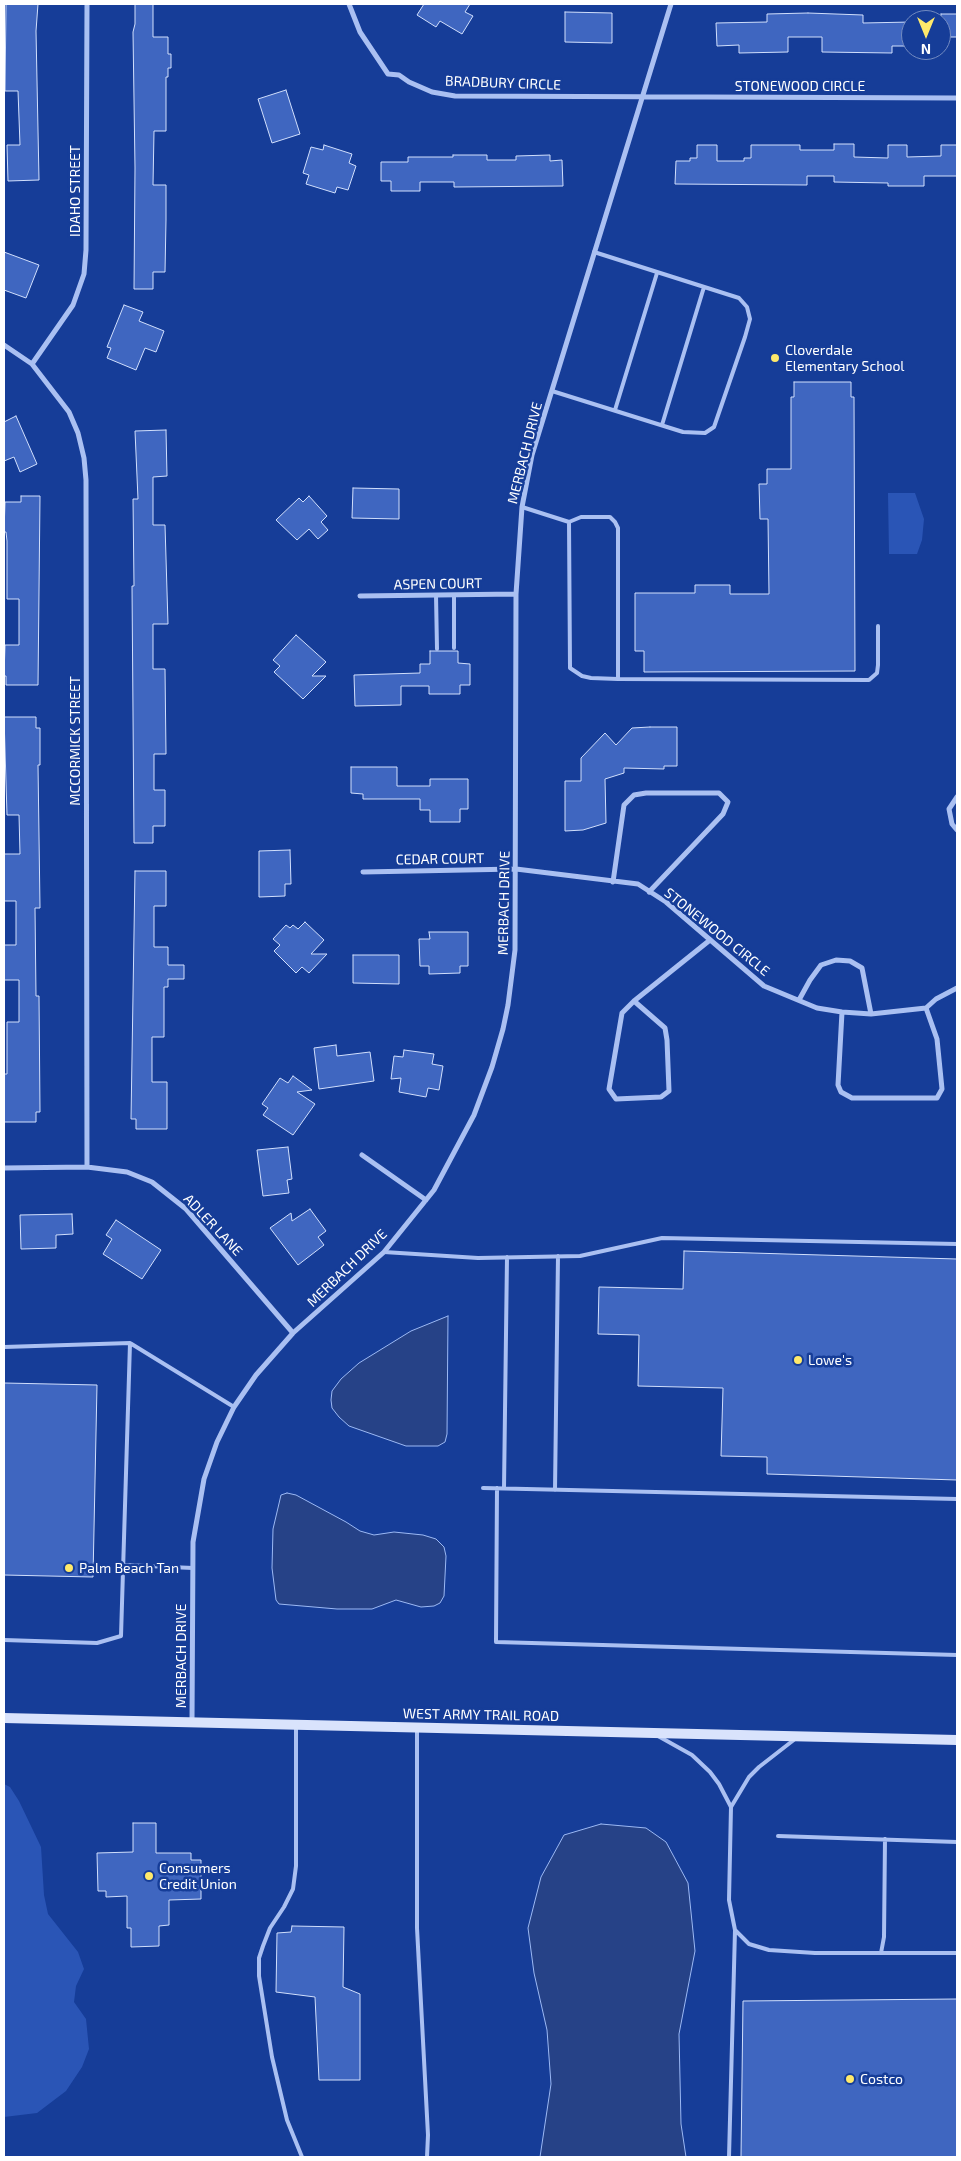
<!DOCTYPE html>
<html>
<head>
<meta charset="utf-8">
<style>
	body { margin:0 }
	#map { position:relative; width:961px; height:2161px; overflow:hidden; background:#163d98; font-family:"Exo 2",sans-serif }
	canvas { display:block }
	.frame { position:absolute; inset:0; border:5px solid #fff; pointer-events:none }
	.north { position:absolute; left:901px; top:10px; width:50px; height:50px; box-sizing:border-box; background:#163d98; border:1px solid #738bc1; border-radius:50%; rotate:180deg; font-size:14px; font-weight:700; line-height:20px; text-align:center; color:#fff }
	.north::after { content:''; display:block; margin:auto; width:18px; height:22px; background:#ffe96b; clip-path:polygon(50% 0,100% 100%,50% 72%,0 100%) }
</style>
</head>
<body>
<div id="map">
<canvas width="961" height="2161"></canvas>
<div class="frame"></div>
<div class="north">N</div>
</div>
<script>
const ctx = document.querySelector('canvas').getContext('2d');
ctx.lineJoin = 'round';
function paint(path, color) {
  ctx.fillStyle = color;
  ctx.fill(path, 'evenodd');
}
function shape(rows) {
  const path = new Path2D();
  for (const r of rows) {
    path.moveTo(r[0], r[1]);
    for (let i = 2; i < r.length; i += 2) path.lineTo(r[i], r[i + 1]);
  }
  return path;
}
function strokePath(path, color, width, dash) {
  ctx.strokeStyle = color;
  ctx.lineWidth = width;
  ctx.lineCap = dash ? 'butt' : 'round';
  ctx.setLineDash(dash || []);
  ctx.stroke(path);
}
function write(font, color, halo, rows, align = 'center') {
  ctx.font = font + ' "Exo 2",sans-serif';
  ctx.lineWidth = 5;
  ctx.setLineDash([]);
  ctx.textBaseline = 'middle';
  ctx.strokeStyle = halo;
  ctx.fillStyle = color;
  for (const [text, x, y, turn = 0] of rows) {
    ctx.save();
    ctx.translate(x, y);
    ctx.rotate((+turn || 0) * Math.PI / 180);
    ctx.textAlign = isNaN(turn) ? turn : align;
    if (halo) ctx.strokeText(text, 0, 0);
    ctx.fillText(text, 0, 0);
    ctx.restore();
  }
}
const green = shape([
	[888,493,915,493,924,519,922,540,917,554,889,554],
	[4,1784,10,1787,19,1801,41,1847,44,1895,48,1914,78,1952,84,1969,76,1986,74,2002,86,2019,89,2049,82,2067,66,2091,37,2113,4,2117]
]);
const water = shape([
	[448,1316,447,1434,445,1442,438,1446,406,1446,349,1426,339,1417,332,1408,331,1400,332,1391,341,1379,359,1363,411,1331,448,1316],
	[287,1493,296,1495,346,1522,360,1531,374,1535,394,1532,423,1535,436,1539,444,1547,446,1556,444,1596,440,1603,434,1606,421,1607,396,1600,372,1609,337,1609,279,1604,276,1600,272,1568,273,1529,281,1495,287,1493],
	[601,1824,646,1828,666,1842,688,1883,695,1951,679,2034,681,2124,686,2157,540,2157,551,2084,547,2030,534,1973,528,1928,541,1877,564,1835,601,1824]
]);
const building = shape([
	[6,4,38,4,36,31,39,180,8,181,7,145,20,145,18,91,5,91,6,4],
	[135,4,153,4,153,37,168,37,168,54,171,54,171,68,168,68,168,77,166,77,166,131,154,131,153,185,166,185,166,220,165,272,153,272,153,289,134,289,135,168,133,32,135,24,135,4],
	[424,4,470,4,465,12,473,16,462,34,440,21,436,27,417,15,424,4],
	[565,12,612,13,612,43,565,42,565,12],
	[808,13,863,15,863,23,911,22,911,46,892,46,892,53,822,52,822,37,788,37,788,52,739,53,739,45,717,46,716,23,767,22,767,14,808,13],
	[941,14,957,14,957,37,941,37,941,14],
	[286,90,300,134,272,143,258,99,286,90],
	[834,144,854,144,854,157,888,158,888,145,907,145,907,157,941,156,941,145,957,145,957,176,924,176,924,186,888,186,888,183,834,182,834,176,807,176,807,185,675,184,676,161,690,161,690,158,697,158,697,145,717,145,717,161,744,161,744,158,751,158,751,145,800,145,800,150,834,150,834,144],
	[324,145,352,154,349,163,356,166,348,190,337,187,335,193,306,184,309,175,303,173,311,147,323,150,324,145],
	[453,155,487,155,487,160,516,160,516,156,550,155,550,161,562,160,563,186,454,187,454,182,420,182,420,191,391,191,391,181,381,181,381,162,408,162,408,157,453,157,453,155],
	[4,252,39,265,26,298,4,290,4,252],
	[124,305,143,312,139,321,164,331,156,352,145,348,136,370,107,358,111,348,107,347,124,305],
	[794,382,851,382,851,397,854,397,855,671,644,672,644,651,635,651,635,593,695,593,695,585,730,585,730,594,769,594,768,519,760,519,759,484,767,484,767,469,791,469,791,397,794,397,794,382],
	[16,416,37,464,20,472,14,457,4,461,4,422,16,416],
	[166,430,167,476,153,477,153,525,165,525,168,624,153,624,153,669,165,669,166,754,154,754,154,790,165,790,165,826,153,826,153,843,134,843,132,586,134,586,133,499,138,499,135,431,166,430],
	[353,488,399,489,399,519,352,518,353,488],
	[21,496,40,496,38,685,6,685,6,676,4,676,5,645,19,645,19,599,7,599,7,541,6,532,4,532,5,502,21,502,21,496],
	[309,496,327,516,321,522,328,530,318,539,309,529,297,540,276,520,299,498,303,502,309,496],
	[296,635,326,662,312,676,326,676,303,699,274,672,280,666,273,660,296,635],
	[430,651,458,651,458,663,470,664,470,685,460,685,460,694,429,694,429,686,401,686,401,705,355,706,354,675,420,673,420,664,430,664,430,651],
	[4,717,36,717,36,728,40,728,40,765,38,765,40,908,35,908,36,996,39,996,40,1112,36,1112,36,1122,4,1122,4,1074,7,1074,7,1022,19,1022,19,980,4,980,4,945,16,945,16,901,4,901,4,854,20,854,19,815,7,815,4,717],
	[650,727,677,727,677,766,664,766,664,769,624,768,624,773,605,779,606,823,583,830,565,831,565,781,581,781,581,758,605,733,616,745,632,728,650,727],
	[351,767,397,767,397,786,430,786,430,779,468,779,468,809,460,809,460,822,430,822,430,810,420,810,420,799,363,799,363,794,351,793,351,767],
	[290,850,291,884,285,884,285,896,259,897,259,851,290,850],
	[135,871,166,871,166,906,154,906,154,947,168,947,168,965,184,965,184,979,168,979,168,987,164,987,164,1037,152,1037,152,1082,167,1082,167,1129,136,1129,136,1119,131,1119,135,871],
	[305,922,324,940,311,954,327,954,309,973,302,967,296,973,274,951,280,945,273,939,286,925,290,928,293,925,298,929,305,922],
	[429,932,468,932,468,966,460,966,460,973,429,974,429,966,420,966,419,939,430,939,429,932],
	[353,955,399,955,399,984,353,983,353,955],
	[336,1045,337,1056,370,1052,374,1081,319,1089,314,1048,336,1045],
	[404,1050,434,1054,432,1064,443,1066,439,1090,428,1088,426,1097,399,1092,401,1078,391,1079,394,1056,403,1057,404,1050],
	[293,1076,312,1090,297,1092,315,1104,293,1135,263,1115,268,1108,262,1104,280,1078,288,1083,293,1076],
	[288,1147,292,1179,287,1180,289,1193,263,1196,257,1150,288,1147],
	[310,1209,326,1231,318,1237,324,1245,298,1265,270,1228,291,1213,292,1221,310,1209],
	[72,1214,73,1234,56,1235,56,1248,21,1249,20,1215,72,1214],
	[116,1220,161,1250,142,1279,103,1254,112,1239,106,1235,116,1220],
	[684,1251,957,1259,957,1480,767,1474,767,1457,721,1456,723,1388,638,1386,639,1335,598,1334,599,1287,683,1289,684,1251],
	[4,1383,97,1385,93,1577,4,1575,4,1383],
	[133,1823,156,1823,156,1853,191,1853,191,1860,201,1860,201,1899,169,1900,169,1925,159,1926,159,1946,131,1947,131,1928,127,1928,127,1896,106,1897,106,1891,98,1891,97,1853,133,1852,133,1823],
	[292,1926,344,1927,343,1987,360,1994,360,2080,319,2080,315,1997,276,1992,277,1933,291,1932,292,1926],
	[957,1999,957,2157,741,2157,743,2001,957,1999]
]);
const lane = shape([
	[552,391,683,432,705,433,714,427,745,337,750,319,747,307,739,298,594,252],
	[615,410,657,273],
	[662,425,704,287],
	[522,507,569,522,581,517,610,517,615,522,618,528,618,679,591,678,582,676,570,668,569,522],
	[436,595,437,649],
	[454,648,454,595],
	[618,679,869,680,877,673,878,665,878,626],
	[384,1252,478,1258,580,1256,662,1238,957,1244],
	[4,1347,130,1343,234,1407],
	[483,1488,957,1499],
	[497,1488,496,1642,957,1655],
	[504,1488,507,1257],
	[555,1490,558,1256],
	[124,1565,193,1568],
	[4,1640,97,1643,121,1636,130,1343],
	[296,1725,296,1866,293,1889,284,1907,270,1928,263,1946,259,1958,259,1976,272,2057,287,2120,302,2157],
	[417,1727,417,1928,428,2135,427,2157],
	[658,1736,692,1755,710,1772,719,1784,731,1807,729,1900,735,1930,749,1944,769,1950,815,1953,957,1953],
	[731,1807,749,1777,759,1767,795,1739],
	[778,1836,957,1842],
	[881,1953,884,1937,885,1839],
	[729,2157,735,1930]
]);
const street = shape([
	[349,4,360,32,388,74,399,75,409,82,432,92,455,96,957,98],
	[4,345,32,364,69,412,78,433,84,458,86,480,87,1167],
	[32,364,73,305,84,274,86,250,87,4],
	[360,596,516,594],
	[957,797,949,809,952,824,957,830],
	[363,872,516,869,638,884,666,902,764,986,817,1008,842,1012,871,1014,926,1008,936,999,957,988],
	[613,882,624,805,634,795,646,793,719,793,728,802,723,814,649,892],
	[799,1000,810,980,821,965,836,960,850,961,862,968,871,1014],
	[634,1001,665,1028,667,1040,669,1091,661,1097,616,1099,609,1089,622,1013,634,1001,710,940],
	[842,1012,838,1085,841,1092,852,1098,937,1098,942,1089,937,1039,926,1008],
	[362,1155,426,1200],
	[4,1168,87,1167,127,1172,152,1182,186,1209,293,1333],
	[192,1722,193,1542,204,1479,217,1442,234,1407,256,1375,293,1333,384,1252,434,1190,474,1115,492,1067,503,1029,508,1005,515,950,516,594,522,507,532,455,671,4]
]);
const secondary = shape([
	[4,1718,957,1740]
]);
const markers = [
	[775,358,5,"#ffe96b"],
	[798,1360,5,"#ffe96b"],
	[69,1568,5,"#ffe96b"],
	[149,1876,5,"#ffe96b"],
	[850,2079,5,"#ffe96b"]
];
const streetNames = [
	["BRADBURY CIRCLE",503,83,2],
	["STONEWOOD CIRCLE",800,86],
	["IDAHO STREET",75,191,-90],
	["MERBACH DRIVE",525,453,-76],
	["ASPEN COURT",438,584,-1],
	["MCCORMICK STREET",75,741,-90],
	["CEDAR COURT",440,859,-1],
	["MERBACH DRIVE",504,903,-89],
	["STONEWOOD CIRCLE",717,932,39],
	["ADLER LANE",213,1225,47],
	["MERBACH DRIVE",347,1268,-44],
	["MERBACH DRIVE",181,1656,-90],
	["WEST ARMY TRAIL ROAD",481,1715,1]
];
const poiNames = [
	["Cloverdale",785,350],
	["Elementary School",785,366],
	["Lowe's",808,1360],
	["Palm Beach Tan",79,1568],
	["Consumers",159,1868],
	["Credit Union",159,1884],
	["Costco",860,2079]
];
paint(green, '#2a55b6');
paint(water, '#264287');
strokePath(water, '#9cb9f4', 1);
paint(building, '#3f66c0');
strokePath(building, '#d1dffc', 1);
strokePath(lane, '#aac0f2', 4);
strokePath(street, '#aac0f2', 5);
strokePath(secondary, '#d9e3fc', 10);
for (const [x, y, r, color] of markers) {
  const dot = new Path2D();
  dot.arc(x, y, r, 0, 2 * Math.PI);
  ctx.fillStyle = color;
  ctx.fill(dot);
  strokePath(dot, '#163d98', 2);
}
write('14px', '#fff', '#163d98', streetNames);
write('14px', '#fff', '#163d98', poiNames, 'left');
</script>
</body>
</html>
